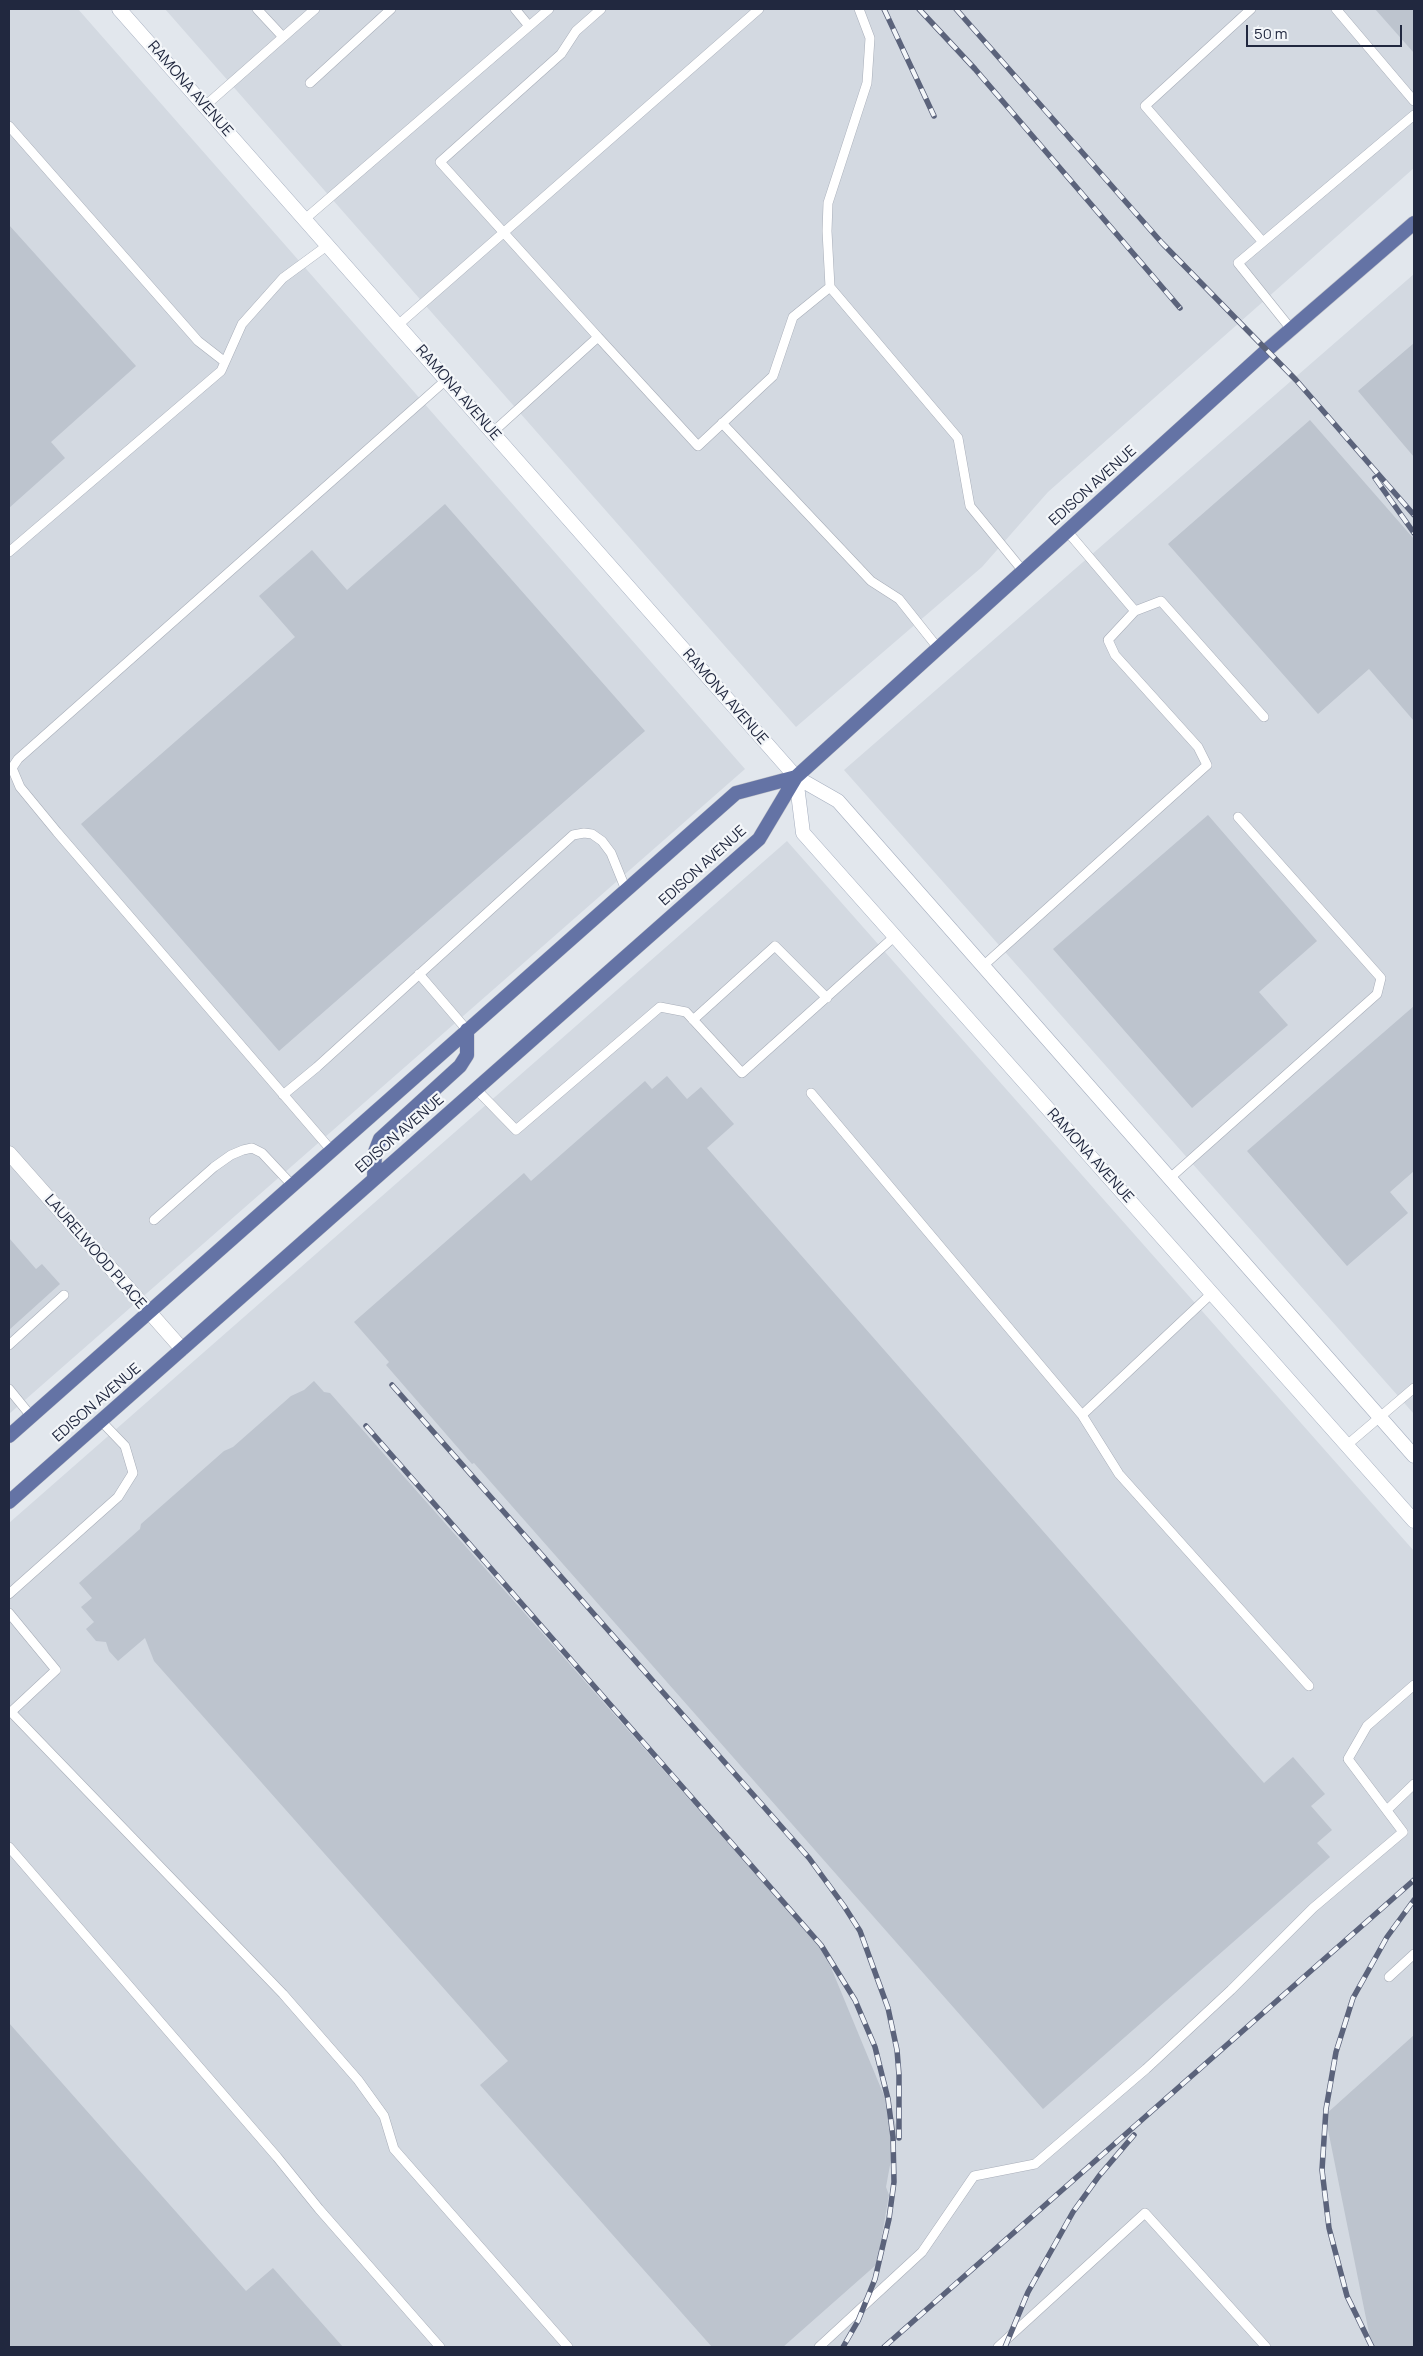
<!DOCTYPE html>
<html>
<head>
<meta charset="utf-8">
<style>
	body { margin:0 }
	#map { position:relative; width:1423px; height:2356px; overflow:hidden; background:#e2e7ed; font-family:Manrope,sans-serif }
	canvas { display:block }
	.frame { position:absolute; inset:0; border:10px solid #21283f; pointer-events:none }
	.scale { position:absolute; left:1246px; top:25px; width:156px; height:22px; box-sizing:border-box; border:2px solid #21283f; border-top:0; padding-left:6px; font-size:15px; line-height:18px; white-space:nowrap; color:#21283f; -webkit-text-stroke:4px #f3f6f9; paint-order:stroke }
</style>
</head>
<body>
<div id="map">
<canvas width="1423" height="2356"></canvas>
<div class="frame"></div>
<div class="scale">50 m</div>
</div>
<script>
const ctx = document.querySelector('canvas').getContext('2d');
ctx.lineJoin = 'round';
function paint(path, color) {
  ctx.fillStyle = color;
  ctx.fill(path, 'evenodd');
}
function shape(rows) {
  const path = new Path2D();
  for (const r of rows) {
    path.moveTo(r[0], r[1]);
    for (let i = 2; i < r.length; i += 2) path.lineTo(r[i], r[i + 1]);
  }
  return path;
}
function strokePath(path, color, width, dash) {
  ctx.strokeStyle = color;
  ctx.lineWidth = width;
  ctx.lineCap = dash ? 'butt' : 'round';
  ctx.setLineDash(dash || []);
  ctx.stroke(path);
}
function write(font, color, halo, rows, align = 'center') {
  ctx.font = font + ' Manrope,sans-serif';
  ctx.lineWidth = 4.5;
  ctx.setLineDash([]);
  ctx.textBaseline = 'middle';
  ctx.strokeStyle = halo;
  ctx.fillStyle = color;
  for (const [text, x, y, turn = 0] of rows) {
    ctx.save();
    ctx.translate(x, y);
    ctx.rotate((+turn || 0) * Math.PI / 180);
    ctx.textAlign = isNaN(turn) ? turn : align;
    if (halo) ctx.strokeText(text, 0, 0);
    ctx.fillText(text, 0, 0);
    ctx.restore();
  }
}
const built = shape([
	[9,9,78,9,745,769,9,1414],
	[165,9,1414,9,1414,168,1048,492,982,567,796,727],
	[1414,274,1414,1414,844,770],
	[787,841,1414,1551,1414,2347,9,2347,9,1523]
]);
const building = shape([
	[1375,9,1414,9,1414,53],
	[9,225,136,366,51,442,65,458,9,508],
	[1414,343,1414,457,1358,391],
	[1310,420,1414,539,1414,721,1369,669,1318,714,1168,544],
	[445,504,645,731,279,1051,81,824,295,637,259,596,312,550,347,590],
	[1208,815,1317,941,1259,992,1288,1025,1192,1108,1053,949],
	[1414,1006,1414,1171,1390,1192,1408,1213,1347,1266,1247,1151],
	[667,1076,687,1099,701,1087,734,1124,707,1148,1264,1783,1293,1757,1325,1794,1311,1806,1332,1830,1317,1843,1330,1857,1043,2109,474,1463,472,1464,386,1365,389,1362,354,1322,524,1173,531,1181,645,1081,652,1089],
	[9,1238,36,1269,42,1264,60,1284,9,1330],
	[314,1381,324,1392,330,1393,825,1953,897,2127,886,2187,889,2195,877,2264,783,2347,712,2347,480,2085,508,2061,154,1661,145,1638,118,1661,109,1651,106,1642,96,1641,86,1629,94,1622,81,1607,92,1598,79,1583,140,1529,141,1524,224,1451,233,1447,291,1396,304,1390],
	[9,2023,246,2291,273,2268,343,2347,9,2347],
	[1414,2035,1414,2347,1375,2347,1371,2343,1325,2115]
]);
const service = shape([
	[257,9,283,37],
	[515,9,529,26],
	[859,9,870,38,867,83,828,203,827,231,830,287,958,438,970,506,1023,571],
	[1251,9,1145,106,1262,241],
	[1336,9,1414,101],
	[310,83,391,9],
	[205,106,315,9],
	[9,126,198,341,225,362],
	[305,219,549,9],
	[398,325,759,9],
	[1291,329,1238,263,1414,115],
	[598,337,440,162,561,54,576,31,601,9],
	[722,423,871,581,899,599,938,648],
	[493,432,598,337,698,446,773,376,793,317,830,287],
	[1067,531,1135,611,1161,601,1264,717],
	[9,552,221,371,242,324,283,278,328,245],
	[983,966,1207,765,1198,747,1115,655,1108,640,1135,611],
	[419,974,467,1030],
	[693,1020,775,946,827,998],
	[476,1089,516,1130,660,1007,686,1012,742,1073,895,936],
	[811,1093,1082,1415,1119,1474,1309,1686],
	[283,1095,317,1067,573,835,584,833,592,834,602,841,611,853,626,890],
	[332,1151,57,832,20,787,12,768,18,759,446,380],
	[1170,1178,1377,994,1381,978,1238,817],
	[154,1220,214,1167,231,1155,243,1150,252,1148,262,1153,292,1185],
	[9,1345,64,1295],
	[9,1389,31,1416],
	[1082,1415,1212,1293],
	[1347,1445,1414,1388],
	[9,1594,118,1497,133,1473,125,1446,101,1421],
	[9,1613,56,1670,11,1712,9,1712],
	[11,1712,283,1994,358,2080,384,2116,394,2149,568,2347],
	[1387,1810,1414,1784],
	[9,1847,277,2157,319,2209,440,2347],
	[1389,1977,1414,1954],
	[819,2347,922,2252,974,2176,1035,2164,1146,2069,1231,1990,1313,1908,1403,1832,1348,1759,1367,1726,1414,1685],
	[998,2347,1145,2213,1266,2347]
]);
const minor = shape([
	[9,1153,182,1349]
]);
const secondary = shape([
	[119,9,796,777,838,801,1414,1456],
	[796,777,803,833,1414,1521]
]);
const primary = shape([
	[374,1179,375,1152,380,1139,460,1066,467,1055,467,1030],
	[9,1436,736,793,796,777],
	[9,1502,759,839,796,777,1267,350,1414,223]
]);
const rail = shape([
	[884,9,934,116],
	[919,9,975,69,1180,308],
	[956,9,1162,243,1296,380,1414,515],
	[1375,478,1414,533],
	[392,1385,809,1858,844,1906,860,1931,888,2008,897,2050,899,2075,899,2138],
	[366,1426,821,1945,855,2000,875,2047,888,2099,893,2137,894,2182,889,2219,875,2279,858,2321,843,2347],
	[884,2347,1414,1880],
	[1005,2347,1028,2292,1073,2212,1099,2176,1134,2135],
	[1372,2347,1347,2296,1329,2228,1322,2170,1326,2109,1336,2052,1353,1998,1387,1937,1414,1900]
]);
const streetNames = [
	["RAMONA AVENUE",190,89,49],
	["RAMONA AVENUE",458,393,49],
	["EDISON AVENUE",1093,486,-42],
	["RAMONA AVENUE",725,697,49],
	["EDISON AVENUE",703,866,-42],
	["EDISON AVENUE",400,1134,-41],
	["RAMONA AVENUE",1090,1156,48],
	["LAURELWOOD PLACE",95,1252,49],
	["EDISON AVENUE",97,1403,-41]
];
paint(built, '#d3d9e1');
paint(building, '#bdc4ce');
strokePath(service, '#a8aeb9', 10);
strokePath(minor, '#a8aeb9', 15);
strokePath(secondary, '#a5aebf', 15);
strokePath(primary, '#c1c3c9', 15);
strokePath(service, '#fff', 9);
strokePath(minor, '#fff', 14);
strokePath(secondary, '#fff', 14);
strokePath(primary, '#6473a5', 14);
strokePath(rail, '#5b637b', 5.5);
strokePath(rail, '#f3f6f9', 4, [11]);
write('15px', '#21283f', '#f3f6f9', streetNames);
</script>
</body>
</html>
